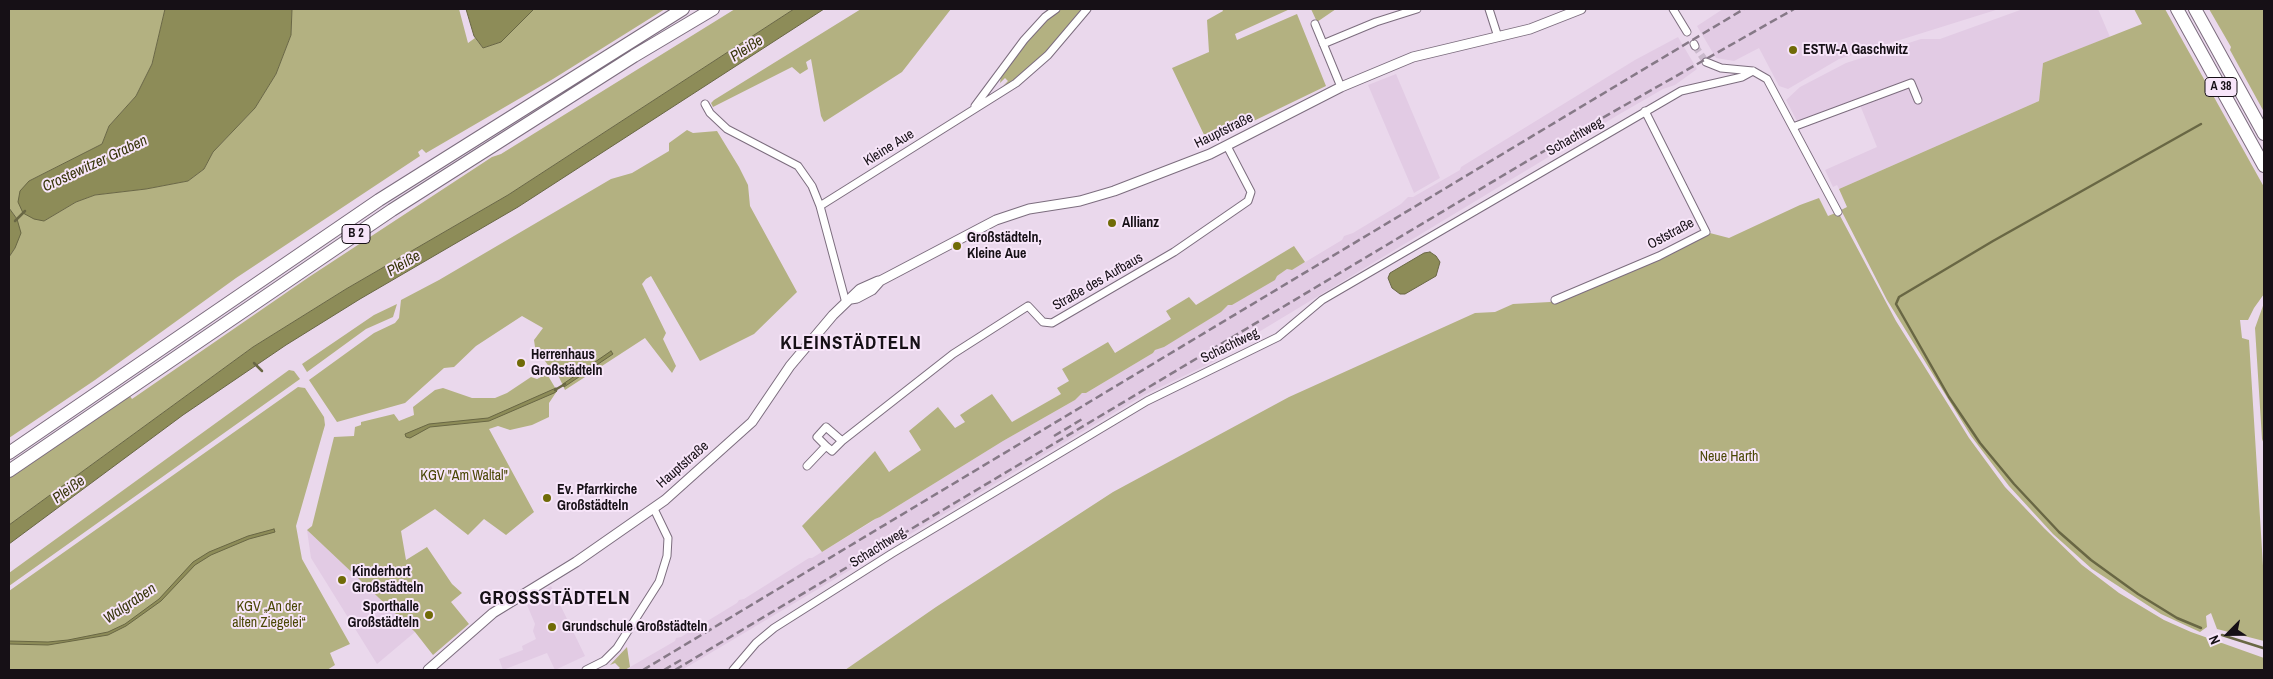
<!DOCTYPE html>
<html>
<head>
<meta charset="utf-8">
<style>
	body { margin:0 }
	#map { position:relative; width:2273px; height:679px; overflow:hidden; background:#ead8ec; font-family:"Archivo Narrow",sans-serif }
	canvas { display:block }
	.frame { position:absolute; inset:0; border:10px solid #161016; pointer-events:none }
	.north { position:absolute; left:2203px; top:609px; width:50px; height:50px; -webkit-text-stroke:4px #f7e5f9; paint-order:stroke; rotate:247deg; font-size:14px; font-weight:700; line-height:20px; text-align:center; color:#161016 }
	.north::after { content:''; display:block; margin:auto; width:18px; height:22px; background:#161016; clip-path:polygon(50% 0,100% 100%,50% 72%,0 100%) }
</style>
</head>
<body>
<div id="map">
<canvas width="2273" height="679"></canvas>
<div class="frame"></div>
<div class="north">N</div>
</div>
<script>
const ctx = document.querySelector('canvas').getContext('2d');
ctx.lineJoin = 'round';
function paint(path, color) {
  ctx.fillStyle = color;
  ctx.fill(path, 'evenodd');
}
function shape(rows) {
  const path = new Path2D();
  for (const r of rows) {
    path.moveTo(r[0], r[1]);
    for (let i = 2; i < r.length; i += 2) path.lineTo(r[i], r[i + 1]);
  }
  return path;
}
function strokePath(path, color, width, dash) {
  ctx.strokeStyle = color;
  ctx.lineWidth = width;
  ctx.lineCap = dash ? 'butt' : 'round';
  ctx.setLineDash(dash || []);
  ctx.stroke(path);
}
function write(font, color, halo, rows, align = 'center') {
  ctx.font = font + ' "Archivo Narrow",sans-serif';
  ctx.lineWidth = 4;
  ctx.setLineDash([]);
  ctx.textBaseline = 'middle';
  ctx.strokeStyle = halo;
  ctx.fillStyle = color;
  for (const [text, x, y, turn = 0] of rows) {
    ctx.save();
    ctx.translate(x, y);
    ctx.rotate((+turn || 0) * Math.PI / 180);
    ctx.textAlign = isNaN(turn) ? turn : align;
    if (halo) ctx.strokeText(text, 0, 0);
    ctx.fillText(text, 0, 0);
    ctx.restore();
  }
}
const built = shape([
	[1723,9,1999,9,1839,59,1788,89,1779,86,1759,48,1734,61,1716,58,1697,26],
	[2023,9,2098,9,2110,37,2043,63,2039,101,1839,189,1837,185,1833,187,1825,170,1877,147,1858,100,1798,123,1786,100,1800,87,1846,63,1921,39,1940,39],
	[1678,37,1697,69,1675,85,1663,89,1618,115,1224,353,1215,361,1144,395,682,670,625,670,675,641,676,638,681,637,737,603,739,600,744,599,809,558,812,558,873,521,874,519,880,517,1003,441,1075,400,1082,393,1086,393,1153,353,1155,350,1164,346,1221,312,1228,305,1232,305,1287,269,1292,270,1342,240,1344,236,1353,233,1401,204,1408,197,1413,197,1460,170,1461,167,1635,60],
	[1396,74,1440,178,1414,193,1368,85],
	[307,530,415,632,377,664,311,558],
	[551,586,585,656,555,670,547,653,503,670,499,659,523,650,522,646,536,639,533,631,535,624,525,600]
]);
const green = shape([
	[9,9,165,9,152,64,136,96,109,126,102,144,29,181,44,221,76,202,95,195,146,189,188,181,204,169,213,152,255,108,276,74,291,35,292,9,459,9,468,43,475,38,483,48,501,42,534,9,665,9,553,79,426,153,422,149,418,152,420,156,236,278,95,380,9,438,9,257,15,248,17,219,9,208],
	[735,9,794,9,508,195,346,289,253,347,9,525,9,477,130,396,132,399,309,277,492,157,501,154],
	[861,9,951,9,902,72,824,122,821,116,811,59,806,62,808,69,800,74,792,67,713,107,711,103,714,100],
	[1061,9,1083,9,1046,53,1015,80,1003,86,1008,81,1005,78,1000,83,1001,77,1026,42,1047,19],
	[1222,9,1290,9,1235,34,1237,40,1297,14,1326,86,1208,143,1172,68,1209,52,1207,20,1223,11],
	[1311,9,1336,9,1317,22],
	[2134,9,2165,9,2264,187,2264,294,2254,308,2248,320,2240,320,2242,338,2249,340,2264,582,2264,641,2217,629,2211,613,2206,616,2207,627,2200,632,2161,614,2092,569,2053,534,2009,486,1971,436,1887,300,1841,210,1847,207,1839,189,2039,101,2043,63,2142,24],
	[2209,9,2264,9,2264,112,2230,50,2231,47],
	[687,130,693,133,717,131,739,167,748,185,750,206,797,292,754,334,700,361,651,276,646,279,642,284,666,333,663,339,676,366,672,373,645,338,565,390,558,375,555,375,535,347,534,340,543,328,522,316,476,346,454,367,444,368,405,403,337,422,309,380,374,333,395,323,399,318,401,300,439,280,611,179,632,173,669,151,669,143],
	[1819,198,1828,216,1838,212,1896,321,1969,438,2005,487,2044,528,2082,565,2119,593,2164,620,2191,632,2264,658,2264,670,845,670,936,607,1113,492,1289,397,1475,313,1495,312,1513,304,1550,302,1659,256,1706,232,1729,238,1800,205],
	[1294,246,1305,262,1292,270,1287,269,1277,276,1275,280,1232,305,1228,305,1221,312,1164,347,1155,350,1153,353,1086,393,1082,393,1075,400,1003,441,880,517,875,519,822,552,802,526,875,451,889,472,921,450,909,431,938,407,955,428,965,422,960,415,992,394,1012,422,1061,394,1057,388,1069,381,1062,369,1108,342,1115,353,1171,319,1166,311,1189,297,1196,305],
	[2264,303,2264,444,2262,439,2255,328],
	[397,304,393,317,366,329,307,372,302,364,374,315],
	[289,370,294,371,300,379,9,586,9,573],
	[547,374,557,391,549,403,549,417,532,425,510,430,498,426,489,429,534,512,506,535,484,519,468,535,435,509,401,531,406,560,427,547,452,584,462,593,451,602,469,624,433,655,415,632,307,530,312,526,334,437,354,436,355,427,361,425,361,422,394,414,399,421,414,415,413,407,435,390,443,388,472,398,495,398,507,393,531,377,537,379],
	[298,387,305,388,324,417,325,425,296,526,302,559,350,644,330,653,335,665,327,670,9,670,9,591],
	[627,647,630,667,625,670,617,670,620,668,615,663,610,665]
]);
const water = shape([
	[165,9,292,9,291,35,276,74,255,108,213,152,204,169,188,181,146,189,95,195,76,202,44,221,34,219,23,213,18,202,20,191,29,181,102,144,109,126,136,96,152,64,165,9],
	[466,9,534,9,501,42,483,48,474,36,466,9],
	[794,9,824,9,518,207,360,299,286,345,183,415,9,544,9,525,253,347,346,289,508,195,794,9],
	[9,208,17,219,21,233,15,248,9,257,9,208],
	[1430,252,1436,256,1440,262,1436,276,1405,294,1400,294,1392,288,1388,278,1390,273,1424,253,1430,252],
	[611,351,613,354,564,387,563,384,611,351],
	[556,388,557,391,554,393,489,421,430,427,410,438,406,437,405,434,429,424,488,418,556,388],
	[274,529,275,532,249,539,211,555,195,565,161,601,126,626,108,635,48,645,9,644,9,641,48,642,68,640,108,632,125,624,159,599,193,562,209,552,248,536,274,529]
]);
const stream = shape([
	[15,221,25,211],
	[254,363,262,371],
	[555,390,565,384],
	[2201,628,2177,618,2138,594,2091,560,2059,532,2014,484,1980,443,1949,397,1896,304,1899,297,1993,241,2201,124],
	[2222,635,2263,648]
]);
const streetTunnel = shape([
	[1695,46,1706,62]
]);
const street = shape([
	[1489,9,1498,37],
	[1673,9,1687,32],
	[1315,24,1341,87],
	[1323,44,1376,22,1417,9],
	[1694,44,1695,46],
	[1706,62,1721,68,1753,71,1767,79,1838,212],
	[705,104,710,113,727,129,798,166,812,186,820,206,846,303],
	[975,106,1024,40,1045,17,1056,9],
	[1793,127,1911,83,1918,100],
	[820,206,1016,83,1048,55,1087,9],
	[1555,300,1659,256,1706,232,1645,111],
	[826,446,817,437,826,427,842,441],
	[807,466,826,446,832,451,842,441,953,354,1028,306,1043,322,1052,323,1174,252,1248,201,1251,192,1227,146],
	[586,670,604,661,617,648,659,582,667,556,668,538,654,509],
	[733,670,756,643,774,628,891,554,1147,401,1278,337,1322,300,1681,91,1742,77,1753,71]
]);
const secondary = shape([
	[851,299,857,298,872,290,880,281,996,220,1029,209,1080,201,1114,191,1210,154,1341,87,1413,57,1530,29,1581,9],
	[428,670,493,613,576,562,665,500,752,422,790,366,833,315,860,289,878,281]
]);
const highway = shape([
	[2177,9,2264,166],
	[2195,9,2264,134],
	[9,453,379,200,683,9],
	[9,471,392,210,634,56,713,9]
]);
const rail = shape([
	[1054,436,1084,418],
	[643,670,1744,9],
	[664,670,681,660],
	[675,670,1539,154,1794,9]
]);
const markers = [
	[1793,50,5,"#706b07"],
	[1112,223,5,"#706b07"],
	[957,246,5,"#706b07"],
	[521,363,5,"#706b07"],
	[547,498,5,"#706b07"],
	[342,580,5,"#706b07"],
	[429,615,5,"#706b07"],
	[552,627,5,"#706b07"]
];
const shields = [
	[2221,87,32],
	[356,234,28]
];
const shieldNames = [
	["A 38",2221,87],
	["B 2",356,234]
];
const poiNames = [
	["ESTW-A Gaschwitz",1803,50],
	["Allianz",1122,223],
	["Großstädteln,",967,238],
	["Kleine Aue",967,254],
	["Herrenhaus",531,355],
	["Großstädteln",531,371],
	["Ev. Pfarrkirche",557,490],
	["Großstädteln",557,506],
	["Kinderhort",352,572],
	["Großstädteln",352,588],
	["Sporthalle",419,607,"right"],
	["Großstädteln",419,623,"right"],
	["Grundschule Großstädteln",562,627]
];
const streetNames = [
	["Hauptstraße",1224,131,-26],
	["Schachtweg",1575,137,-30],
	["Kleine Aue",889,148,-32],
	["Oststraße",1671,234,-28],
	["Straße des Aufbaus",1098,282,-30],
	["Schachtweg",1230,346,-26],
	["Hauptstraße",683,465,-41],
	["Schachtweg",878,548,-32]
];
const parkNames = [
	["Neue Harth",1729,457],
	["KGV \"Am Waltal\"",464,476],
	["KGV „An der",269,607],
	["alten Ziegelei“",269,623]
];
const waterNames = [
	["Pleiße",747,49,-33],
	["Crostewitzer Graben",95,164,-25],
	["Pleiße",404,264,-30],
	["Pleiße",69,490,-36],
	["Walgraben",130,604,-34]
];
const districtNames = [
	["KLEINSTÄDTELN",851,344],
	["GROSSSTÄDTELN",555,599]
];
paint(built, '#e2cbe4');
paint(green, '#b3b181');
paint(water, '#8d8c58');
strokePath(water, '#696744', 1);
strokePath(stream, '#696744', 2.5);
strokePath(streetTunnel, '#cabacc', 7, [7, 3.5]);
strokePath(street, '#7c6d7e', 9);
strokePath(secondary, '#7c6d7e', 11);
strokePath(highway, '#7c6d7e', 14);
strokePath(street, '#fff', 7);
strokePath(secondary, '#fff', 9);
strokePath(highway, '#fff', 12);
strokePath(rail, '#867987', 2.5, [8, 4]);
for (const [x, y, r, color] of markers) {
  const dot = new Path2D();
  dot.arc(x, y, r, 0, 2 * Math.PI);
  ctx.fillStyle = color;
  ctx.fill(dot);
  strokePath(dot, '#f7e5f9', 2);
}
for (const [x, y, w] of shields) {
  const box = new Path2D();
  box.roundRect(x - w / 2, y - 9.5, w, 19, 4);
  ctx.fillStyle = '#f7e5f9';
  ctx.fill(box);
  strokePath(box, '#161016', 1);
}
write('bold 12px', '#161016', null, shieldNames);
write('bold 14px', '#161016', '#f7e5f9', poiNames, 'left');
write('14px', '#161016', '#f7e5f9', streetNames);
write('14px', '#4a4705', '#f7e5f9', parkNames);
write('italic 15px', '#37350a', '#f7e5f9', waterNames);
ctx.letterSpacing = '1px';
write('bold 19px', '#161016', '#f7e5f9', districtNames);
ctx.letterSpacing = '0px';
</script>
</body>
</html>
